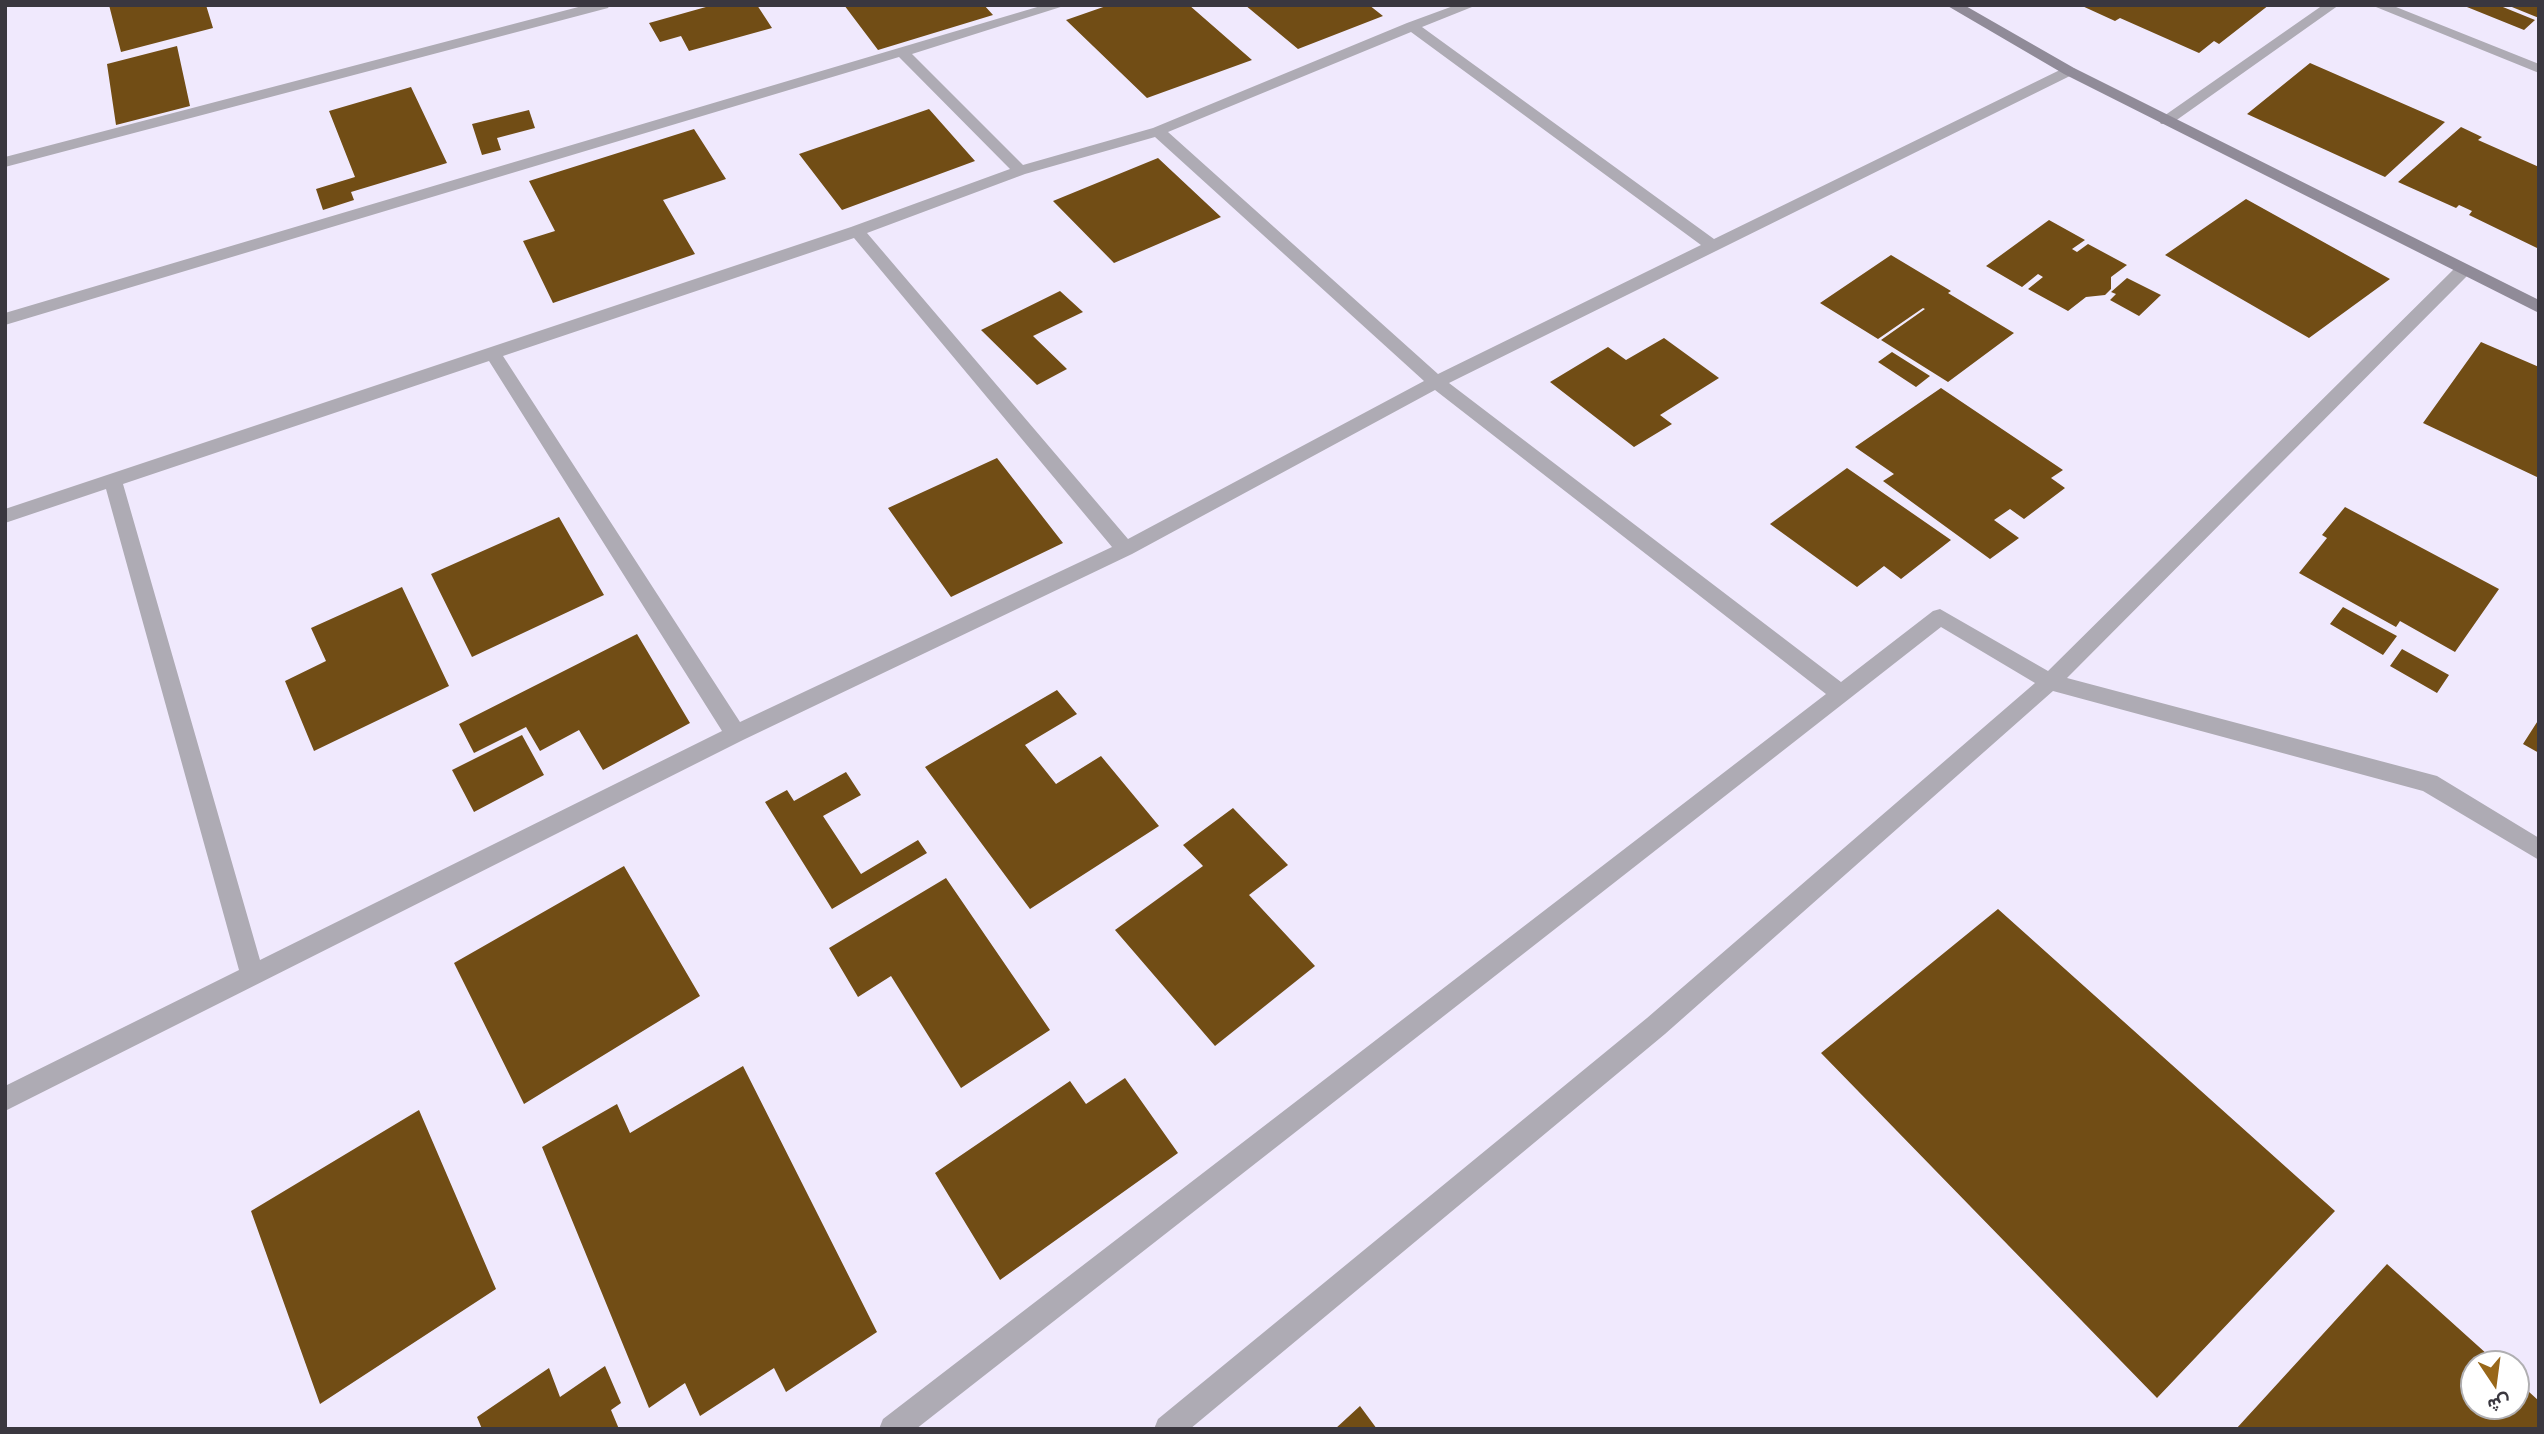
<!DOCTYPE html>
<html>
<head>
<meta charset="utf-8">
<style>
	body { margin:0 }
	#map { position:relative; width:2544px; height:1434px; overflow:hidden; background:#f0e9fd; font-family:Roboto,Vazirmatn,sans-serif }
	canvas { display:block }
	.frame { position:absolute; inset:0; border:7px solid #3a373f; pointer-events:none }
	.north { position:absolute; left:2460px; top:1350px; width:70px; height:70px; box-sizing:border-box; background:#fff; border:2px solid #b0afb2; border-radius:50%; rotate:167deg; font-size:19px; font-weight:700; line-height:28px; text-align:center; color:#3a373f }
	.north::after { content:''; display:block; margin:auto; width:24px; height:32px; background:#986719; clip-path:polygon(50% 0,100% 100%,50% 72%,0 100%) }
</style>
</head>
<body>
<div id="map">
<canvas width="2544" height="1434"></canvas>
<div class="frame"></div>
<div class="north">ش</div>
</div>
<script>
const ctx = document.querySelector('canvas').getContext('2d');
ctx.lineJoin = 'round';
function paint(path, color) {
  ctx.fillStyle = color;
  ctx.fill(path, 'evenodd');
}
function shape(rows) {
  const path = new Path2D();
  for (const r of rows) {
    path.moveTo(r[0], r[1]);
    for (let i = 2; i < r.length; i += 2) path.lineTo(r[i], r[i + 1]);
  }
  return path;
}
const building = shape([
	[109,5,206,5,213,28,121,52],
	[713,5,757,5,772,28,689,51,681,36,660,42,649,23],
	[844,5,984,5,993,15,878,50],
	[1109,5,1189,5,1252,60,1147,98,1066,20],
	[1245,5,1369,5,1383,16,1298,49],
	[2080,5,2269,5,2219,44,2214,41,2199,53,2120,18,2115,21],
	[2462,5,2498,5,2535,20,2524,30],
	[2507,5,2539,5,2539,18],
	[177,46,190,106,116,125,107,64],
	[2310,63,2445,122,2385,177,2247,114],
	[411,87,447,163,351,192,354,200,323,210,316,189,355,177,329,111],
	[929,109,975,161,842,210,799,154],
	[529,110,535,128,497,138,501,150,482,155,472,124],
	[2461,127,2482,137,2478,140,2539,167,2537,248,2469,215,2472,211,2459,205,2456,208,2398,182],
	[694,129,726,179,663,200,695,254,553,303,523,241,555,231,529,181],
	[1158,158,1221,217,1114,263,1053,201],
	[2246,199,2390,279,2309,338,2165,255],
	[2049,220,2085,240,2072,249,2077,252,2088,244,2127,265,2111,277,2111,289,2105,295,2086,297,2068,311,2028,289,2043,277,2038,274,2022,287,1986,266],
	[1891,255,1951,291,1948,293,2014,333,1948,382,1881,340,1925,309,1923,308,1878,339,1820,303],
	[2127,278,2161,295,2139,316,2110,300,2116,294,2111,292],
	[1060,291,1083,312,1033,336,1067,369,1037,385,981,330],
	[1664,338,1719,378,1660,415,1672,424,1634,447,1550,382,1608,347,1626,360],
	[2481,342,2539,367,2539,478,2423,423],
	[1892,352,1930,376,1916,387,1878,362],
	[1941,388,2063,470,2051,478,2065,488,2024,519,2010,509,1994,520,2019,538,1990,559,1883,481,1894,474,1855,447],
	[997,458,1063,543,951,597,888,508],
	[1847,468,1951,540,1901,579,1884,566,1857,587,1770,524],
	[2345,507,2499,589,2455,652,2400,621,2396,627,2299,573,2327,538,2322,535],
	[559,517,604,595,472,657,431,574],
	[402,587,449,686,314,751,285,681,326,661,311,628],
	[2343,607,2397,636,2383,655,2330,624],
	[637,634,690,723,603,770,579,730,540,751,526,727,474,753,459,724],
	[2402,649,2449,675,2437,693,2390,666],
	[1057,690,1077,714,1025,745,1056,784,1101,756,1159,826,1030,909,925,767],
	[2539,719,2539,753,2523,744],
	[522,735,544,775,474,812,452,770],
	[846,772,861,795,823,816,861,874,918,840,927,853,832,909,765,802,787,790,794,801],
	[1233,808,1288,865,1249,895,1315,966,1215,1046,1115,930,1203,866,1183,845],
	[624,866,700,996,524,1104,454,963],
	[946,878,1050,1030,961,1088,891,976,858,997,829,948],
	[1998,909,2335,1211,2157,1398,1821,1053],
	[743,1066,877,1332,786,1392,774,1368,700,1416,685,1383,649,1408,542,1147,617,1104,630,1133],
	[1125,1078,1178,1153,1000,1280,935,1173,1070,1081,1086,1104],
	[419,1110,496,1289,320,1404,251,1211],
	[2387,1264,2498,1364,2474,1364,2474,1406,2516,1406,2516,1380,2539,1401,2539,1429,2236,1429],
	[605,1366,621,1403,611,1410,619,1429,482,1429,477,1417,549,1368,560,1397],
	[1360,1406,1377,1429,1335,1429]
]);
const street = shape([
	[586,5,610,5,608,8,5,167,5,157,586,5],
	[1044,5,1067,5,912,54,1023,165,1153,128,1407,23,1456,5,1477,5,1422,27,1714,239,2064,68,2074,68,2076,71,2074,74,1449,383,1841,682,1933,611,1940,609,2048,671,2457,266,2469,266,2471,270,2469,274,2067,678,2437,776,2539,838,2539,860,2423,791,2053,691,1665,1034,1190,1429,1154,1429,1158,1419,1647,1018,2035,683,1941,627,916,1429,879,1429,883,1419,1826,694,1435,390,1132,554,743,740,5,1111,5,1086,239,970,106,489,5,523,5,509,851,227,1010,169,899,57,5,325,5,313,1044,5],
	[1411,32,1701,245,1438,374,1168,132,1411,32],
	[1155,137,1424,381,1128,539,867,233,1025,174,1155,137],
	[854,238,1112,547,740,722,503,356,854,238],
	[489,361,722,731,260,960,123,484,489,361],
	[2323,5,2339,5,2171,124,2161,124,2159,121,2161,118,2323,5],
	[2371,5,2391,5,2539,64,2539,73,2371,5]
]);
const secondary = shape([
	[1946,5,1964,5,2074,68,2539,300,2539,313,2064,74,1946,5]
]);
paint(building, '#714d15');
paint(street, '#aeabb4');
paint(secondary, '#908b98');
</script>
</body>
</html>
